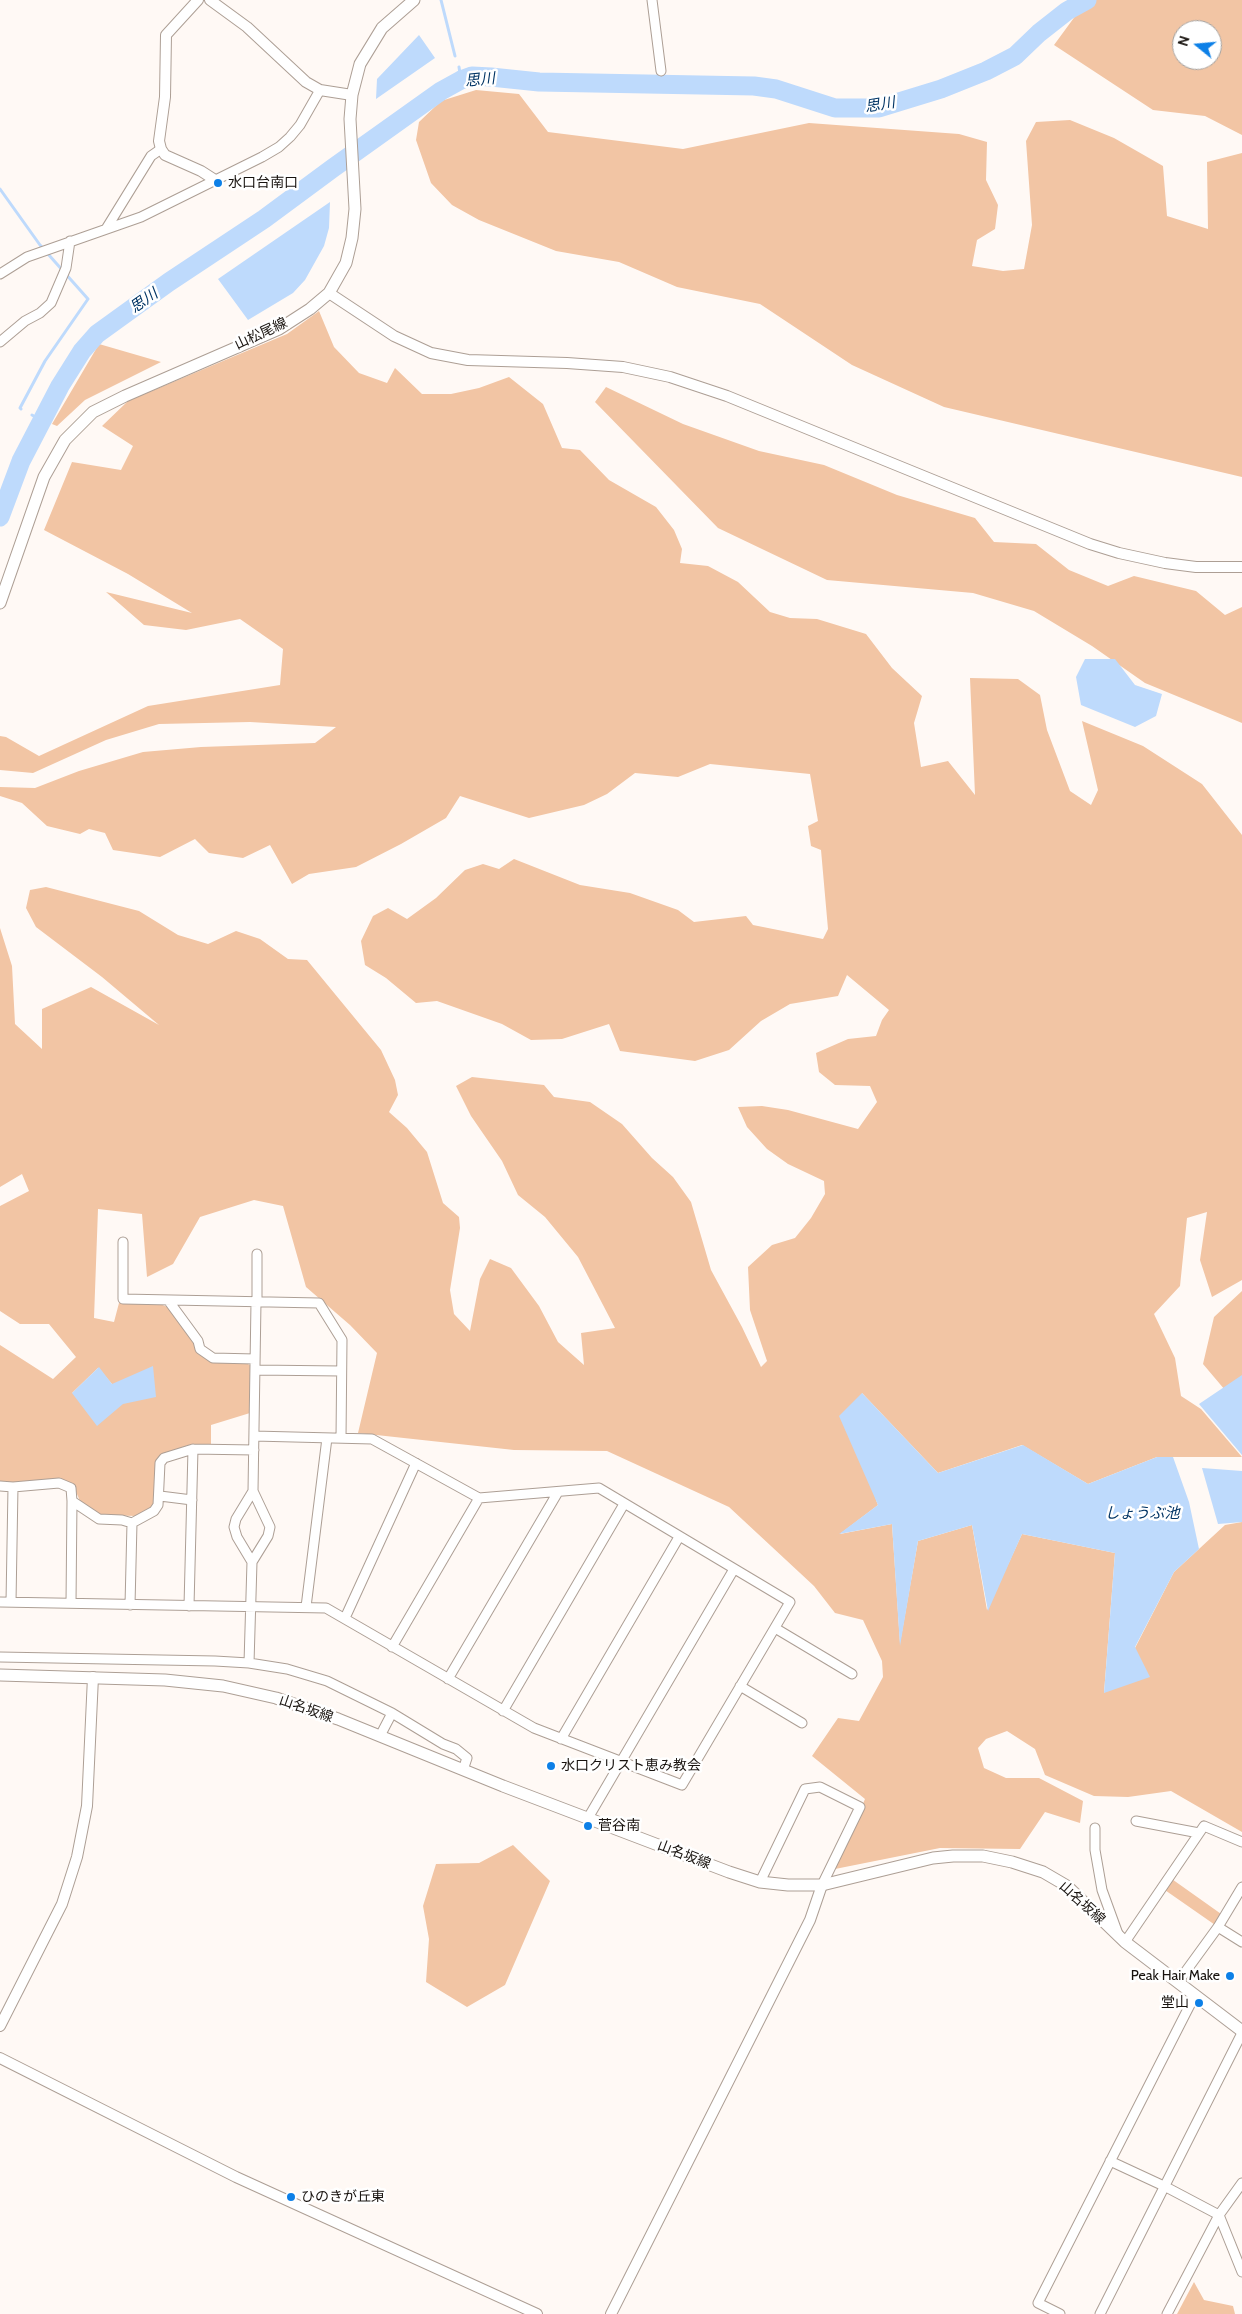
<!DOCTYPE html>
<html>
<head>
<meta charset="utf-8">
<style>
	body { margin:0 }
	#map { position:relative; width:1242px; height:2314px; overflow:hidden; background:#fff9f5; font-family:Cabin,sans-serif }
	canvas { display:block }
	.north { position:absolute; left:1172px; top:20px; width:50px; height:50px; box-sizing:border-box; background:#fff; border:1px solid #a3a19f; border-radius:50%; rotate:287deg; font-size:14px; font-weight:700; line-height:20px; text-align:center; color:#18130f }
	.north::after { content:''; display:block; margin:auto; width:18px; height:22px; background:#0d80e7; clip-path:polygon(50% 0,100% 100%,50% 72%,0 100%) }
</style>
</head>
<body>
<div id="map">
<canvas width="1242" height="2314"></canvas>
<div class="north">N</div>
</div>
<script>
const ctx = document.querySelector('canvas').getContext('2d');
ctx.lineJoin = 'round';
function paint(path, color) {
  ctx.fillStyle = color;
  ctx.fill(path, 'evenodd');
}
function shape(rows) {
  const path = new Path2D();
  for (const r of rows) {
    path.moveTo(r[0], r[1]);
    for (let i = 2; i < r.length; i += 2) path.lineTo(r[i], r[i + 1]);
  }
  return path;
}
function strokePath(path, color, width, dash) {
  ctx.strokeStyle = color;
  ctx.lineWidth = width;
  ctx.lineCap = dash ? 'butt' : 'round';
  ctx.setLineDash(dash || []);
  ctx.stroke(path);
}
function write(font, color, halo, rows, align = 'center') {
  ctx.font = font + ' Cabin,"Noto Sans JP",sans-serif';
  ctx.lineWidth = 5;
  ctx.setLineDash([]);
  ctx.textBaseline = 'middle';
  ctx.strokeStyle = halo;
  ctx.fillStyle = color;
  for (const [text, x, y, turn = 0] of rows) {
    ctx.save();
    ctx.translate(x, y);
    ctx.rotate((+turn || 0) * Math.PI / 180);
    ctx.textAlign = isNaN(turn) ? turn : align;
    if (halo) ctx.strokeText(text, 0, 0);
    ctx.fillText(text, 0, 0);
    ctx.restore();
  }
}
const green = shape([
	[1087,0,1242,0,1242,135,1205,116,1153,110,1054,45],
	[1182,30,1212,30,1212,60,1182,60],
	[476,90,519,94,548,132,683,149,809,123,959,134,987,142,986,180,998,205,995,229,977,240,972,266,1003,271,1024,269,1032,225,1026,141,1036,122,1070,120,1114,138,1163,166,1167,216,1208,229,1207,162,1242,153,1242,477,944,407,852,365,760,304,677,287,619,262,556,251,479,220,452,205,431,183,416,140,419,122,441,101],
	[319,311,334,347,359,373,387,383,395,368,422,394,451,394,479,388,509,377,543,404,562,448,580,450,609,480,656,507,674,530,682,549,680,563,708,566,738,582,770,612,790,618,817,619,866,634,892,668,922,696,914,723,921,767,948,761,975,795,970,678,1018,679,1040,695,1047,730,1070,791,1091,805,1098,790,1082,721,1143,746,1202,784,1242,835,1242,1280,1212,1297,1200,1260,1207,1212,1187,1218,1180,1286,1154,1314,1175,1358,1181,1396,1201,1409,1242,1457,1157,1457,1088,1484,1022,1445,938,1473,862,1393,876,1500,878,1505,840,1534,892,1524,900,1643,918,1541,972,1525,987,1610,1022,1534,1115,1553,1104,1693,1135,1648,1174,1572,1225,1525,1242,1522,1242,1832,1171,1791,1128,1797,1094,1796,1045,1775,1035,1749,1007,1731,986,1739,978,1748,984,1768,1006,1778,1039,1778,1083,1801,1080,1823,1045,1812,1020,1849,940,1848,835,1869,865,1799,812,1756,838,1718,859,1721,883,1677,882,1661,863,1620,835,1613,814,1586,729,1507,607,1451,514,1450,358,1433,377,1353,350,1325,306,1287,283,1206,254,1200,200,1217,173,1264,147,1277,142,1214,98,1209,94,1318,114,1322,119,1303,160,1304,170,1308,195,1342,194,1345,197,1352,204,1357,212,1362,245,1362,251,1366,250,1413,211,1425,211,1444,192,1444,161,1455,156,1465,155,1501,152,1507,136,1516,101,1515,80,1501,73,1485,59,1478,17,1483,0,1481,0,1345,53,1379,76,1357,49,1324,20,1324,0,1311,0,1206,29,1191,22,1174,0,1187,0,928,12,966,15,1024,42,1049,42,1009,91,987,159,1025,102,977,36,927,26,908,30,890,46,887,139,911,178,935,208,944,236,931,260,939,288,959,307,960,381,1050,395,1080,398,1095,389,1112,407,1128,427,1152,443,1203,459,1217,460,1228,450,1290,454,1314,470,1331,480,1279,490,1259,511,1268,539,1306,558,1342,584,1365,581,1333,615,1328,578,1257,545,1217,518,1195,502,1161,471,1116,456,1086,472,1077,544,1085,554,1097,590,1102,622,1124,652,1158,673,1177,691,1202,711,1270,742,1327,761,1367,767,1361,750,1310,748,1267,772,1245,795,1238,811,1218,825,1194,824,1181,788,1164,767,1149,747,1127,738,1107,762,1106,788,1110,858,1129,877,1102,870,1086,835,1085,819,1072,816,1053,848,1039,876,1036,882,1020,889,1010,847,975,838,996,790,1004,761,1021,729,1050,695,1061,620,1051,609,1024,562,1039,531,1040,502,1024,437,1001,416,1003,386,978,365,965,361,941,373,916,388,908,407,919,436,898,465,870,483,864,499,869,514,859,580,885,630,893,678,910,694,922,746,916,753,925,823,939,828,929,821,850,811,846,808,826,818,821,810,774,710,764,678,777,635,773,607,794,584,805,529,818,460,796,446,818,401,844,356,867,309,874,292,884,270,845,243,858,209,853,195,839,160,857,113,850,105,833,89,829,80,834,47,826,22,803,0,796,0,787,35,788,79,771,143,752,201,747,315,743,336,727,250,722,159,724,106,740,33,773,0,770,0,736,6,737,39,756,148,706,280,685,283,649,240,619,186,630,144,625,106,592,192,613,128,574,44,530,72,462,121,470,133,446,102,426,128,401,287,334],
	[98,1368,112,1384,72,1393],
	[99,344,161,362,85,400,57,426,52,424],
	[606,387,683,424,759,451,824,465,897,495,975,518,994,542,1036,544,1069,570,1108,586,1134,576,1196,591,1225,615,1242,607,1242,723,1145,683,1092,646,1034,611,973,593,827,580,718,528,595,402],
	[1242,1291,1242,1376,1225,1390,1203,1364,1214,1317],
	[513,1845,550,1881,505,1985,467,2007,426,1982,429,1939,423,1906,436,1864,479,1863],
	[1169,1877,1224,1916,1218,1927,1162,1888],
	[1194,2282,1204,2300,1233,2306,1235,2314,1177,2314]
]);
const water = shape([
	[419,35,435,58,376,99,377,79],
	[330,202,329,228,324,246,305,280,293,293,248,320,218,279],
	[1085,659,1115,659,1135,685,1162,694,1156,716,1135,727,1081,705,1076,677],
	[153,1366,156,1397,123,1404,97,1426,72,1393,99,1367,112,1384],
	[1242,1375,1242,1455,1199,1404],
	[862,1393,938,1473,1023,1445,1088,1484,1157,1457,1173,1457,1189,1502,1199,1549,1174,1572,1135,1647,1150,1677,1104,1693,1115,1553,1022,1534,988,1611,972,1525,918,1541,900,1646,892,1524,839,1534,878,1505,839,1416],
	[1202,1468,1242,1471,1242,1522,1218,1524]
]);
const stream = shape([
	[441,0,455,56],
	[459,67,461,80],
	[0,189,40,245,88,299,45,361,20,408,21,409],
	[32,415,42,421]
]);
const river = shape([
	[0,517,21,461,60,386,82,351,97,334,169,282,264,219,333,168,441,91,461,80,472,76,491,77,539,82,754,86,776,89,835,108,879,108,941,89,986,71,1015,56,1039,33,1067,11,1087,0]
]);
const minor = shape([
	[652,0,661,71],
	[106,229,151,156,161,149],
	[0,274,27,257,141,217,262,157,279,147,290,137,300,125,320,90],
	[0,342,25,321,40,313,51,303,66,268,70,241],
	[123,1242,123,1299,319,1303,342,1340,341,1438],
	[257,1254,257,1302],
	[168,1300,198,1341,200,1349,213,1358,255,1359],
	[256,1370,341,1371],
	[0,1486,13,1487,59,1483,71,1488,72,1501,99,1519,122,1520,132,1523,154,1511,158,1505,160,1463,164,1458,193,1449,254,1450],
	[160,1496,192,1500],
	[252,1562,237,1537,234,1527,236,1519,253,1491],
	[0,1602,326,1608,534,1728,682,1785,790,1602,599,1488,479,1498,372,1439,254,1436],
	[11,1602,13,1487],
	[71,1603,72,1501],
	[130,1605,132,1523],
	[189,1606,193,1449],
	[306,1607,327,1438],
	[345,1618,416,1463],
	[775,1628,852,1674],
	[392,1647,479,1498],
	[0,1657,215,1661,249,1663,287,1669,327,1681,392,1713,380,1736],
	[249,1663,252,1562,268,1536,270,1527,253,1491,256,1302],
	[448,1679,558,1492],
	[740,1686,802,1723],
	[503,1711,624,1504],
	[392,1713,443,1744,456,1749,467,1758,463,1770],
	[561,1739,679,1537],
	[588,1818,734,1569],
	[1136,1821,1199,1833],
	[1095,1828,1095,1850,1102,1890,1118,1934],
	[760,1882,805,1789,820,1787,860,1807,822,1885],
	[1218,1927,1242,1942],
	[1125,1942,1204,1826,1242,1842],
	[1178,1982,1218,1927,1242,1887],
	[1110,2161,1166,2187,1219,2215,1242,2272],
	[1060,2314,1038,2303,1195,1995],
	[1100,2314,1242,2033],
	[1167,2314,1219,2215,1242,2183]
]);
const tertiary = shape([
	[198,0,166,35,165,97,159,141,161,149,165,155,201,171,215,180],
	[210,0,247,27,306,82,320,90,352,95],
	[329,293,394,336,431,353,468,360,567,363,623,367,670,377,727,396,1090,544,1119,553,1165,563,1196,567,1242,567],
	[0,2026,62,1904,77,1857,87,1806,93,1677],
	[0,2058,236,2177,537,2314],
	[611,2314,810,1920,822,1885]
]);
const secondary = shape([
	[0,603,44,477,65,440,93,412,125,396,279,329,310,309,329,293,346,263,352,238,355,209,350,119,352,95,360,64,382,28,414,0],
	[0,1675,165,1680,223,1686,276,1698,338,1719,503,1786,729,1872,760,1882,788,1885,822,1885,933,1858,953,1856,983,1856,1012,1862,1043,1872,1067,1886,1125,1942,1242,2031]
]);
const markers = [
	[218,183,5,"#0d80e7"],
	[551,1766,5,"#0d80e7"],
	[588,1826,5,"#0d80e7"],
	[1230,1976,5,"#0d80e7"],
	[1199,2003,5,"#0d80e7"],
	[291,2197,5,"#0d80e7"]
];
const poiNames = [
	["水口台南口",228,183],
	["水口クリスト恵み教会",561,1766],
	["菅谷南",598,1826],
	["Peak Hair Make",1220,1976,"right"],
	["堂山",1189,2003,"right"],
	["ひのきが丘東",301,2197]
];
const streetNames = [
	["山松尾線",261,334,-25],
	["山名坂線",306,1709,19],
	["山名坂線",684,1855,21],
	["山名坂線",1082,1903,42]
];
const waterNames = [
	["思川",480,80,-6],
	["思川",880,105,-9],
	["思川",144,301,-35],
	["しょうぶ池",1142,1514]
];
paint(green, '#f2c5a4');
paint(water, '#bedafc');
strokePath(stream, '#bedafc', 3);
strokePath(river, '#bedafc', 19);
strokePath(minor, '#ad9f95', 11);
strokePath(tertiary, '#ad9f95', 12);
strokePath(secondary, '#ad9f95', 13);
strokePath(minor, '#fff', 9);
strokePath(tertiary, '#fff', 10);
strokePath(secondary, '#fff', 11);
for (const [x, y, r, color] of markers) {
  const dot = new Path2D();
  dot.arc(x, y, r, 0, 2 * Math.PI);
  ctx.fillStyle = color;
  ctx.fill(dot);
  strokePath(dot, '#fff', 2);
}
write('14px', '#18130f', '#fff', poiNames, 'left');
write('14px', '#18130f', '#fff', streetNames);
write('italic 15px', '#023565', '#fff', waterNames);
</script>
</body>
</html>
